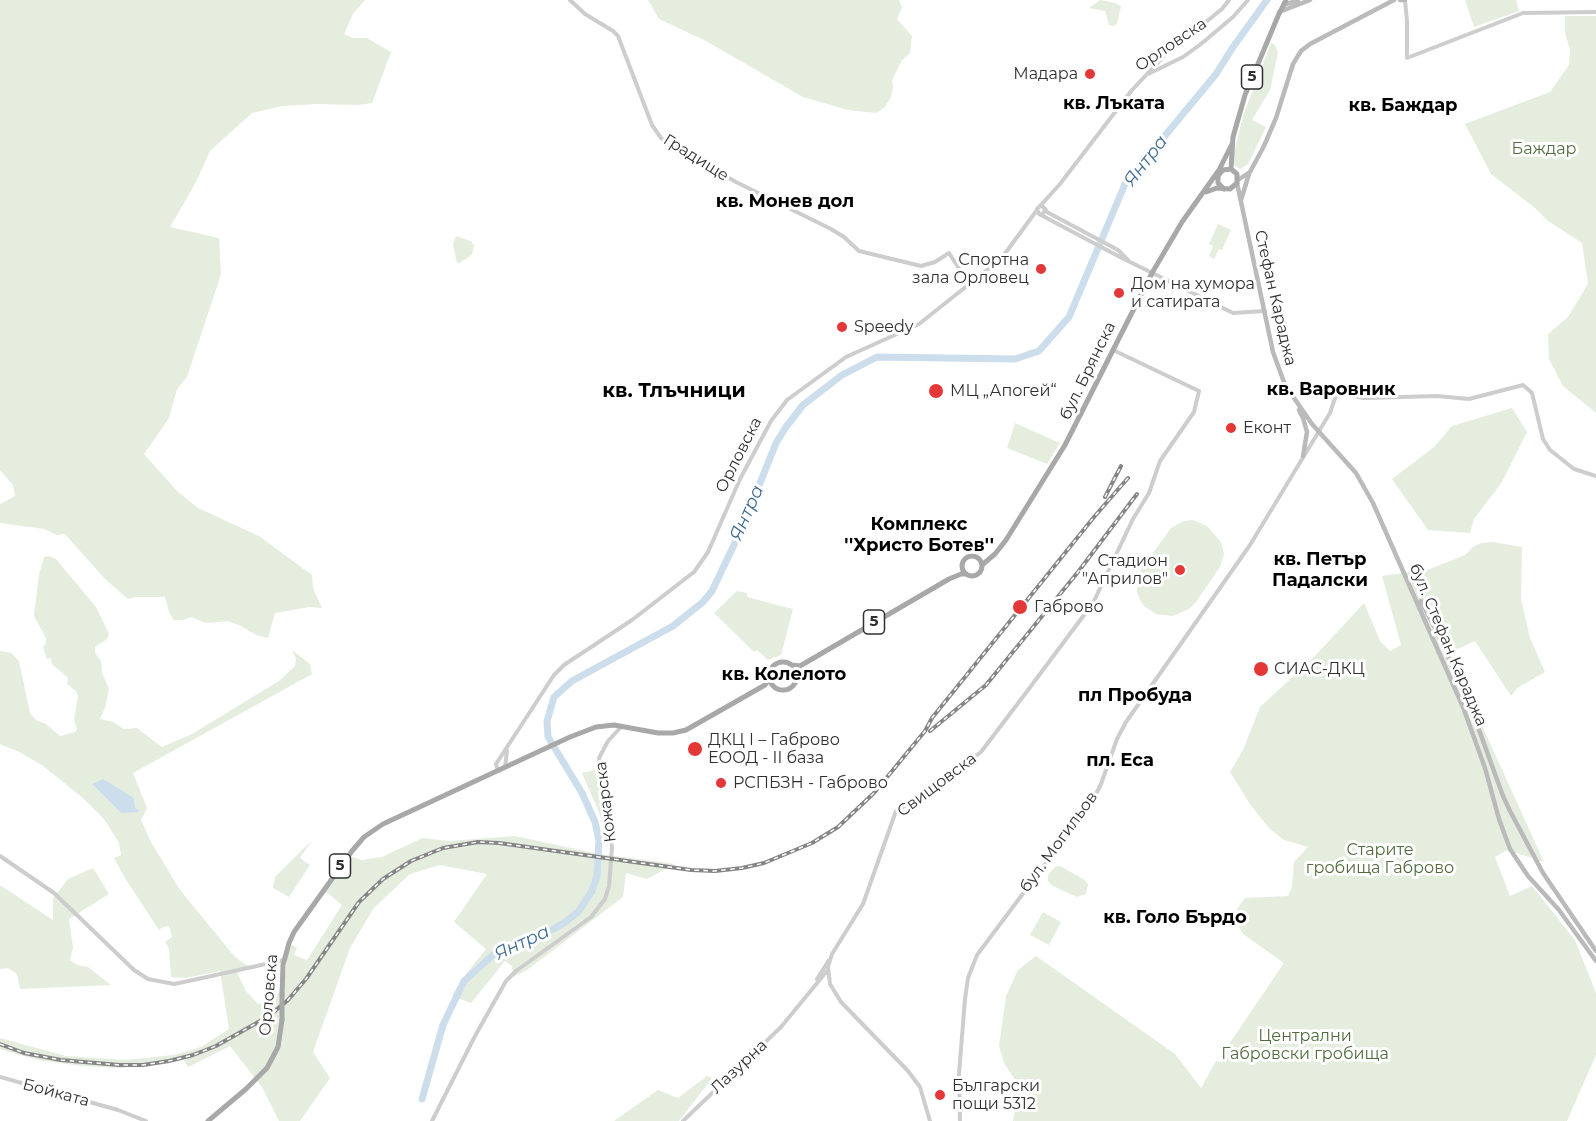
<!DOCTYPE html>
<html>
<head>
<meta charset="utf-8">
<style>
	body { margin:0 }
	canvas { display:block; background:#fff }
</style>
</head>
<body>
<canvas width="1596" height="1121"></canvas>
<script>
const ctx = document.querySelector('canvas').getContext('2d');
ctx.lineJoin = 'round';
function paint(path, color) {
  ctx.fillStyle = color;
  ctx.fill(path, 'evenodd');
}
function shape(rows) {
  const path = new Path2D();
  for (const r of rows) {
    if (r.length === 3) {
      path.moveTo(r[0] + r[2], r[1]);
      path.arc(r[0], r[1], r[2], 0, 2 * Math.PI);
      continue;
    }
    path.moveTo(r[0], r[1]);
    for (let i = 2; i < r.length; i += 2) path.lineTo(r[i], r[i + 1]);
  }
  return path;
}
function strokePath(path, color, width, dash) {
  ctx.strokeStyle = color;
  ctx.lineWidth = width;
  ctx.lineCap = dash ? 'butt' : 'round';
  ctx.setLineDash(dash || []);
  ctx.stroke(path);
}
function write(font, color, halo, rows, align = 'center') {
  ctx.font = font + ' Montserrat,sans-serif';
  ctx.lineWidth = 6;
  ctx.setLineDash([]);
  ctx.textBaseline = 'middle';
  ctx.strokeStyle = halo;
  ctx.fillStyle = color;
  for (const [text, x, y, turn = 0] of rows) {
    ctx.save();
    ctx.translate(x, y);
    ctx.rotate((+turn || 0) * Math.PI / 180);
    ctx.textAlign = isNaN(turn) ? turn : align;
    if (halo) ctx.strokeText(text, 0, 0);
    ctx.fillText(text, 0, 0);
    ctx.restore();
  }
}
const green = shape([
	[0,0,365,0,353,14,344,34,353,38,367,38,391,52,372,103,359,105,317,104,282,106,252,113,210,151,196,182,170,227,219,238,221,274,187,377,177,389,169,418,144,454,178,492,198,508,259,536,312,575,313,588,322,608,309,607,275,613,268,638,256,635,241,626,228,621,206,623,191,617,183,620,174,620,169,612,165,597,136,597,128,599,104,578,65,534,57,535,44,529,0,523,0,504,15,496,13,485,0,470],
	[648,0,899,0,902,7,897,19,912,36,910,53,902,60,892,80,893,87,891,97,885,107,876,113,848,110,803,97,706,41,659,19],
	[1100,0,1115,3,1121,6,1117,24,1113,26,1109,25,1105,11,1089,8],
	[1465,0,1516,0,1519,11,1474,27],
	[1565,16,1596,16,1596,413,1563,386,1549,359,1548,334,1568,317,1588,284,1582,243,1548,221,1535,208,1491,174,1465,124,1550,92,1569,65,1570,50,1565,32],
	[1271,43,1275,45,1278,53,1270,90,1252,120,1266,127,1248,164,1240,169,1234,165,1233,158,1243,116],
	[1218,224,1231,230,1222,250,1219,249,1214,259,1209,256,1213,246,1209,244],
	[456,236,471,241,474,246,472,255,459,263,457,263,455,254,453,244],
	[1512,408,1527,432,1502,482,1474,519,1470,533,1428,530,1392,479,1434,447,1452,426],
	[1015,423,1060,443,1047,464,1007,448],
	[1193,520,1207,526,1221,542,1224,554,1220,567,1196,602,1189,609,1173,616,1156,614,1144,606,1140,600,1137,592,1138,576,1142,568,1171,528,1184,521],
	[1493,542,1522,547,1521,599,1530,638,1545,672,1517,688,1511,696,1475,641,1449,653,1544,862,1507,850,1495,857,1510,896,1532,886,1575,940,1596,993,1596,1055,1567,1121,1013,1121,1019,1086,1004,1063,999,1046,1006,996,1018,970,1036,956,1175,1054,1201,1088,1216,1061,1220,1062,1225,1050,1284,963,1243,934,1237,923,1237,909,1245,898,1288,896,1292,887,1294,862,1308,847,1284,840,1269,828,1252,807,1230,772,1243,750,1260,707,1313,658,1364,603,1380,641,1390,651,1401,645,1382,576,1430,569,1465,555,1473,547,1481,543],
	[49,556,56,559,96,607,109,634,107,639,95,647,95,653,101,661,102,673,109,689,105,708,100,719,113,722,124,729,137,728,162,747,192,734,279,681,295,666,296,659,292,650,310,664,312,674,133,773,147,808,141,820,151,842,180,890,235,957,248,966,237,973,246,991,258,1004,273,1001,278,993,285,974,289,944,297,947,294,955,307,960,342,905,325,891,349,856,362,860,382,857,422,838,449,841,515,836,599,854,675,864,647,879,626,873,623,897,527,970,513,977,512,966,505,961,471,1003,452,996,466,974,486,949,454,922,487,874,440,865,410,874,373,909,350,948,313,1052,330,1078,300,1121,279,1121,262,1087,230,1046,188,1067,183,1059,122,1068,81,1066,38,1060,0,1049,0,1038,66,1056,125,1060,174,1055,201,1047,229,1029,220,971,186,978,171,977,169,948,165,942,172,937,169,926,163,927,159,930,125,878,114,858,121,855,119,843,104,819,84,799,42,765,19,752,0,744,0,651,11,653,19,661,30,713,36,720,46,724,60,736,75,732,77,729,74,720,78,696,76,691,67,684,68,678,52,664,51,658,47,659,43,647,46,643,46,638,34,616,39,574,44,557],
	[92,784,120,791,134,798,135,808,121,813],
	[737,591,747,593,747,597,793,609,781,655,768,660,757,650,754,652,714,613],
	[595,770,606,821,603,822,582,773],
	[311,841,300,858,310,865,289,897,273,888,275,877],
	[1060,866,1085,880,1088,885,1086,894,1077,897,1053,886,1048,881,1048,875,1055,867],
	[93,868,109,894,69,919,73,947,70,960,77,965,88,967,111,985,20,989,17,974,8,968,0,969,0,885,53,920,53,898,68,879],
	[1043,912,1061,922,1049,945,1030,935],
	[707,1076,712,1078,679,1121,614,1121,658,1090,678,1098]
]);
const water = shape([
	[103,779,134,798,135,808,139,810,138,812,121,813,92,784]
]);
const river = shape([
	[422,1099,443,1025,464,981,493,955,519,940,552,930,564,923,578,912,592,891,597,876,599,840,595,822,582,793,548,737,547,721,554,697,572,681,673,626,703,602,712,591,743,526,776,443,786,427,803,405,842,375,877,357,1015,359,1039,351,1069,317,1125,184,1216,74,1233,47,1267,0]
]);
const tertiary = shape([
	[570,0,585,14,613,31,618,36,652,125,661,138,669,144,736,182,831,229,844,237,859,251,921,266,935,262,949,253,969,284],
	[1405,0,1407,21,1407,58,1523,13,1596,12],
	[1148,74,1183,57,1201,44,1233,17,1248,0],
	[1041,205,1060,184,1132,90,1165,55,1222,9,1229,0],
	[1045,211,1118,250,1128,260],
	[1042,214,1046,210,1041,205,1037,209,1039,214,1120,257,1233,313,1265,311],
	[505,767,507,751],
	[498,771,496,764,554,675,564,665,632,620,694,572,708,552,740,479,771,421,787,400,846,357,919,324,1001,259,1037,210],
	[0,856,54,893,134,970,148,979,174,984,184,982,284,960],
	[817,979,829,960],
	[0,1077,118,1110,146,1121],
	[432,1121,475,1036,506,981,516,971,591,917,605,899,609,886,612,847,599,758,608,741,622,726],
	[683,1121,781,1027,827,971],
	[930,1121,920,1087,908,1071,841,1002,830,984,828,967,832,954,863,904,896,811,934,788,981,752,1025,694,1093,603,1133,519,1149,493,1160,461,1194,412,1199,391,1113,350],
	[960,1121,959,1074,965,999,968,978,977,955,1093,800,1101,784,1117,739,1126,722,1250,545,1330,413,1336,395,1348,395,1364,398,1437,396,1469,399,1523,385,1532,393,1543,439,1550,450,1574,469,1596,476]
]);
const secondary = shape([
	[1400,0,1405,0],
	[1284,5,1298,0],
	[1279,12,1310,0],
	[1238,180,1250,172,1264,146,1276,118,1293,64,1301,51,1310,44,1394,0],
	[1237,183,1273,352,1285,385,1312,424,1356,473,1373,503,1463,707,1485,768,1499,819,1510,849,1528,876,1559,910,1596,961],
	[1241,200,1249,174],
	[1299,410,1303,418,1307,432,1303,456],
	[1421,601,1437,632,1470,705,1503,796,1510,811,1543,873,1596,951]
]);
const primary = shape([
	[1224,189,1218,183,1218,176,1223,170,1231,169],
	[1206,192,1217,188,1230,189,1237,183,1237,174,1231,169,1233,137,1245,95,1278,16,1286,0],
	[972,566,10],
	[982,565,995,554,1006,540,1065,445,1152,273,1182,222,1219,170,1232,144],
	[783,676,14],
	[792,665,800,666,949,579,961,574,966,574],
	[282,995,283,965,289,943,294,932,352,851,364,837,383,824,570,737,596,727,614,725,658,733,673,733,686,730,765,685,770,678],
	[208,1121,246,1089,267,1068,278,1047,282,1020]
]);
const rail = shape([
	[1105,497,1121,466],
	[930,731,986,685,1078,572,1137,494],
	[0,1044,24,1053,61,1060,119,1065,143,1065,169,1061,193,1055,216,1046,269,1016,288,1000,306,979,359,902,383,879,411,861,443,848,478,842,499,843,691,870,715,871,742,868,764,863,812,843,838,827,874,793,925,731,932,718,1094,517,1128,478]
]);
const primaryBridge = shape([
	[282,1020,282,995]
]);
const markers = [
	[1090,74,6,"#e33837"],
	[1041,269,6,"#e33837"],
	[1119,293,6,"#e33837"],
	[842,327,6,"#e33837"],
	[936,391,8,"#e33837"],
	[1231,428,6,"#e33837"],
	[1180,570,6,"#e33837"],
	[1020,607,8,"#e33837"],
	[1261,669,8,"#e33837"],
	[695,749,8,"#e33837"],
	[721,783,6,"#e33837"],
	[940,1095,6,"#e33837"]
];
const shields = [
	[1252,77,21],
	[874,622,21],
	[340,866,21]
];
const shieldNames = [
	["5",1252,77],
	["5",874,622],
	["5",340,866]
];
const streetNames = [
	["Орловска",1171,45,-34],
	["Градище",696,158,32],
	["Стефан Караджа",1275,298,77],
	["бул. Брянска",1088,371,-64],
	["Орловска",739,455,-63],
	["бул. Стефан Караджа",1448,645,67],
	["Свищовска",937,785,-37],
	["Кожарска",606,802,-97],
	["бул. Могильов",1059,842,-54],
	["Орловска",269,995,-85],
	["Лазурна",739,1067,-43],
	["Бойката",56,1093,15]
];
const poiNames = [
	["Мадара",1078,74,"right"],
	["Спортна",1029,260,"right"],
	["зала Орловец",1029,278,"right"],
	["Дом на хумора",1131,284],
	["и сатирата",1131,302],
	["Speedy",854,327],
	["МЦ „Апогей“",950,391],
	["Еконт",1243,428],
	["Стадион",1168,561,"right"],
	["\"Априлов\"",1168,579,"right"],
	["Габрово",1034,607],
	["СИАС-ДКЦ",1274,669],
	["ДКЦ І – Габрово",708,740],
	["ЕООД - II база",708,758],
	["РСПБЗН - Габрово",733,783],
	["Български",952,1086],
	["пощи 5312",952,1104]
];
const parkNames = [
	["Баждар",1544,149],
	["Старите",1380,850],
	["гробища Габрово",1380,868],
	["Централни",1305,1036],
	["Габровски гробища",1305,1054]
];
const neighbourhoodNames = [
	["кв. Лъката",1114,104],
	["кв. Баждар",1403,106],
	["кв. Монев дол",785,202],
	["кв. Варовник",1331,390],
	["Комплекс",919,525],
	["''Христо Ботев''",919,546],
	["кв. Петър",1320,560],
	["Падалски",1320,581],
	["кв. Колелото",784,675],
	["пл Пробуда",1135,696],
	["пл. Еса",1120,761],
	["кв. Голо Бърдо",1175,918]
];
const waterNames = [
	["Янтра",1146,161,-52],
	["Янтра",747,513,-66],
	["Янтра",522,943,-25]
];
const quarterNames = [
	["кв. Тлъчници",674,391]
];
paint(green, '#e5eddf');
paint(water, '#ccddec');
strokePath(river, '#ccddec', 7);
strokePath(tertiary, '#cdcdcd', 4);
strokePath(secondary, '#bababa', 4.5);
strokePath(primary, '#a8a8a8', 5);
strokePath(rail, '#858585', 4);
strokePath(rail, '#fff', 1.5, [4.5]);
strokePath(primaryBridge, '#a8a8a8', 5);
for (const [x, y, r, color] of markers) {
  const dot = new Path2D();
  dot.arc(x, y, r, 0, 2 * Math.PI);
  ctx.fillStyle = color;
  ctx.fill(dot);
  strokePath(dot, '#fff', 2);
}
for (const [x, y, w] of shields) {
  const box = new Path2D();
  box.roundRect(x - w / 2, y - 12, w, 24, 4.5);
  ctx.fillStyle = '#fff';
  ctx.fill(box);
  strokePath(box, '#303030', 1.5);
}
write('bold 15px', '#303030', null, shieldNames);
write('16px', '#303030', '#fff', streetNames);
write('16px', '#303030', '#fff', poiNames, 'left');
write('16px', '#506c3e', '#fff', parkNames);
write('bold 18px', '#000', '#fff', neighbourhoodNames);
write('italic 18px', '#3f6b92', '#fff', waterNames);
write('bold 20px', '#000', '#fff', quarterNames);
</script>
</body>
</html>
